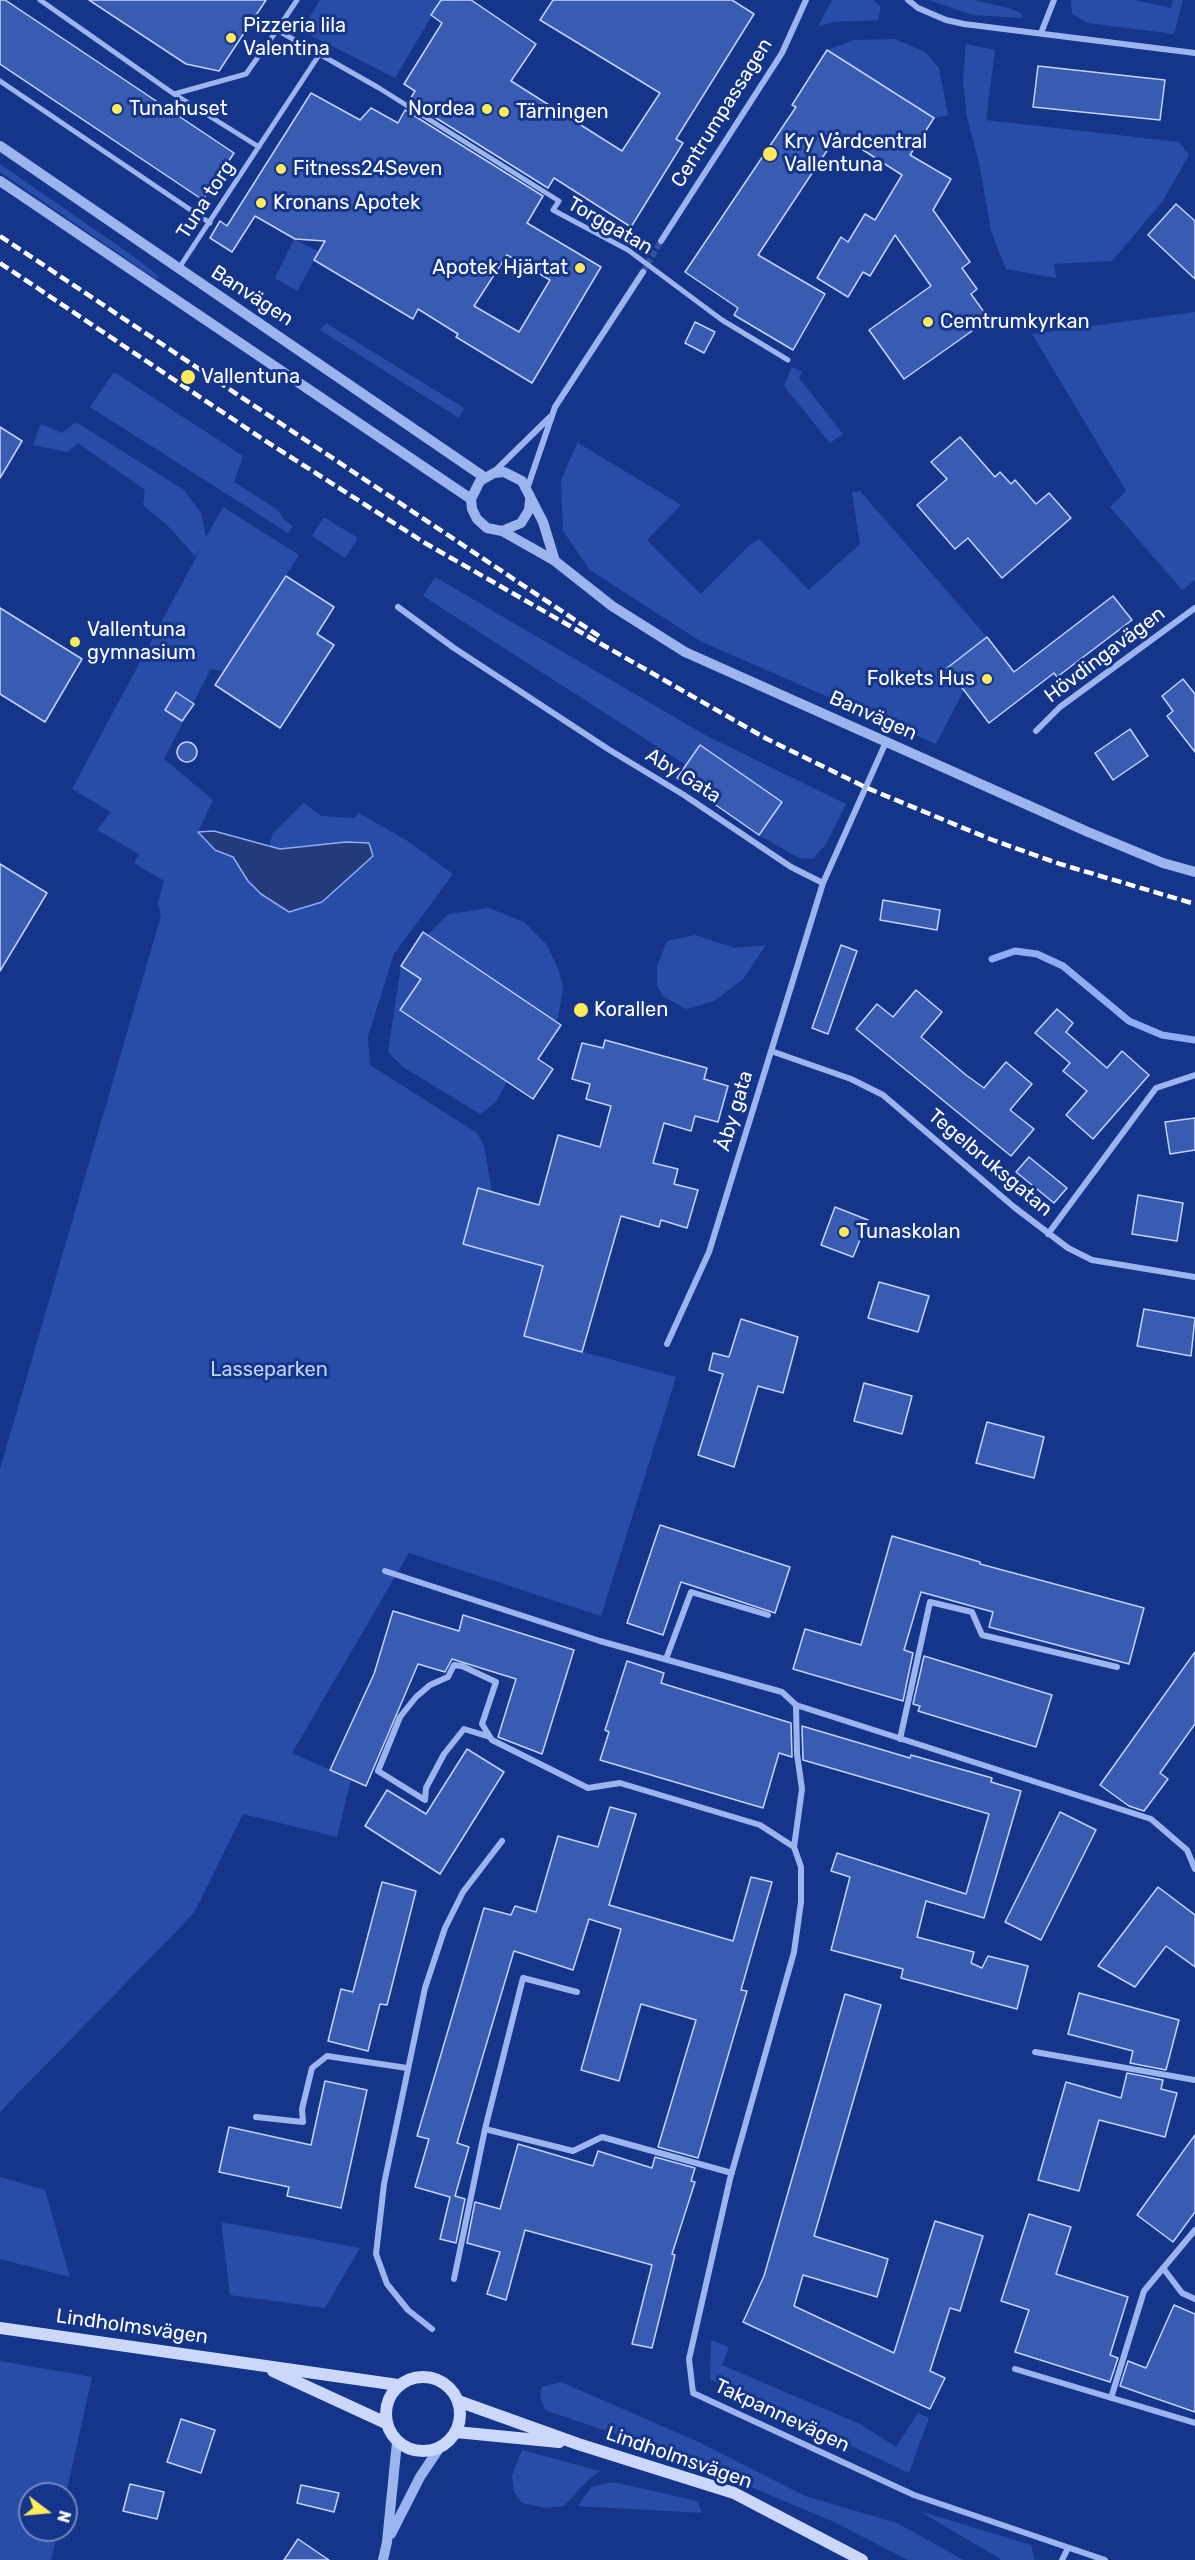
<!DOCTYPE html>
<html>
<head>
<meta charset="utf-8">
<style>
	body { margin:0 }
	#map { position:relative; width:1195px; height:2560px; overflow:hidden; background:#15358a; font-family:Rubik,sans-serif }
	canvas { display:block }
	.north { position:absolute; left:18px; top:2482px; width:60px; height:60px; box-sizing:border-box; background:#15358a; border:2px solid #7386b9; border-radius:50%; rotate:106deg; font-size:16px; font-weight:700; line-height:24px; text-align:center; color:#fff }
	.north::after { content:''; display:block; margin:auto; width:21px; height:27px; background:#ffea5b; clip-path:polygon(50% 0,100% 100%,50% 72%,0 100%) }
</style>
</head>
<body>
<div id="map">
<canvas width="1195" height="2560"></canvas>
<div class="north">N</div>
</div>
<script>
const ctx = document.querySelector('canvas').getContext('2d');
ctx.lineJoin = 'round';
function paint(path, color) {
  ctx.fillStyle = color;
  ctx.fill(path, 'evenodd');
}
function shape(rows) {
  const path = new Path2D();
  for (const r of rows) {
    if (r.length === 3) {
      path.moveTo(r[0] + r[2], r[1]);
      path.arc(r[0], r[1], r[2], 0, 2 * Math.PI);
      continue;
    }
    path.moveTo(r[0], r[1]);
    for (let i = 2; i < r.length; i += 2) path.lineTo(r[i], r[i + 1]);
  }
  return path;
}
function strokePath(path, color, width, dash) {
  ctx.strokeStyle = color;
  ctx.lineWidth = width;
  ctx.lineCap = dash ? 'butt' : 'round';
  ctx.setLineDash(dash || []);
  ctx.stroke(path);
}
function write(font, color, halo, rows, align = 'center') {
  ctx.font = font + ' Rubik,sans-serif';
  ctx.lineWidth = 6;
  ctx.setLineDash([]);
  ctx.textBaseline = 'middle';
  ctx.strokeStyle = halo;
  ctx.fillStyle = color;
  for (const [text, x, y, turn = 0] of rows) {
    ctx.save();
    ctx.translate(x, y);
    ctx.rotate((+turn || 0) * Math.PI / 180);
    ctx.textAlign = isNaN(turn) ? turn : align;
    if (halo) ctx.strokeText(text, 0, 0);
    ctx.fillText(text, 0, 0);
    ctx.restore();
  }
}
const green = shape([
	[320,0,441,0,395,78,312,36,305,25],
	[832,0,873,0,881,7,878,20,835,22,818,26],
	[929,0,973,0,1009,8,1021,13,1023,18,973,15],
	[1071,0,1134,0,1171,8,1173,0,1183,0,1174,34,1088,23,1072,14],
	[895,39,925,52,939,68,948,115,934,118,827,50,854,40],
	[966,44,995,50,986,120,1179,142,1189,155,1162,202,1112,261,1054,264,1056,278,1006,269,991,231,979,162,967,118,963,81],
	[0,164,130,254,160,277,156,279,0,172],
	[294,239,319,252,297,291,275,278],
	[1195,312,1195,580,1182,590,1110,507,1126,491,1032,334],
	[326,323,464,408,459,418,320,330],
	[792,367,802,372,799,378,843,434,830,443,784,386],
	[114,372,243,456,234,482,278,510,284,520,293,526,288,533,90,407],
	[76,422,184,490,201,513,206,537,223,507,299,555,224,671,211,669,164,759,213,800,198,832,215,850,233,857,248,881,322,844,280,849,269,846,273,833,304,803,321,816,354,818,359,813,406,840,453,874,394,954,368,1036,370,1065,477,1133,484,1146,492,1192,478,1188,463,1243,543,1266,524,1336,676,1377,601,1616,409,1553,292,1753,351,1779,337,1837,243,1814,194,1913,0,2112,0,1469,161,916,158,902,164,881,134,863,139,854,97,830,111,812,72,789,201,548,195,556,167,525,143,505,145,490,78,443,68,452,33,445,41,424,62,433],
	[581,434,578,443,681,505,647,540,701,594,750,545,759,539,809,590,860,544,852,492,860,491,987,637,947,668,964,690,936,744,700,641,590,570,563,531,561,480],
	[324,517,358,538,345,558,312,536],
	[435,577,705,735,846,804,826,844,813,859,799,858,759,835,782,802,700,745,686,765,423,596],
	[489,908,524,922,547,945,559,971,563,988,558,1018,551,1026,422,940,449,914],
	[695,935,735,948,766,945,743,979,714,1001,686,1009,664,997,657,987,657,966,667,941],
	[401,966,421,979,401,1010,507,1082,495,1103,480,1114,403,1067,388,1052],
	[0,2177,45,2190,70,2277,0,2259],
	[221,2222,360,2248,325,2308,230,2295],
	[711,2340,729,2347,722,2365,860,2424,896,2447,918,2413,929,2418,909,2473,710,2379],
	[0,2361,92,2377,66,2494,30,2494,30,2530,58,2530,51,2560,0,2560],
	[561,2382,701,2443,805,2496,897,2523,964,2560,908,2560,834,2522,665,2451,545,2410,540,2397,542,2387],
	[522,2450,600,2471,587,2481,564,2506,546,2508,522,2503,514,2492,512,2476],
	[613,2482,697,2501,702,2513,578,2506,591,2487],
	[919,2511,1031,2545,1035,2560,1002,2560]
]);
const water = shape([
	[214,831,280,849,346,842,369,843,373,856,322,902,289,912,261,894,248,881,233,857,215,850,198,832,214,831]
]);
const stream = shape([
	[992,959,1015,951,1037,954,1063,966,1129,1021,1162,1035,1195,1040]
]);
const building = shape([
	[0,0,5,0,234,153,203,200,0,64,0,0],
	[89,0,266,0,219,71,186,64,89,0],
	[441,0,471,0,536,44,511,81,622,151,660,93,540,20,553,0,732,0,754,14,676,139,683,143,631,227,554,178,548,188,409,101,415,91,404,84,442,23,431,15,441,0],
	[827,50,934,118,910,155,951,179,933,210,970,262,962,268,977,289,971,294,989,319,904,379,869,330,931,286,895,235,870,276,863,272,848,297,817,278,841,237,848,242,865,214,875,220,902,175,838,134,758,255,825,294,793,350,734,315,738,308,685,272,796,107,792,105,827,50],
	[1038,66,1165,80,1160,120,1033,107,1038,66],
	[311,93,360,120,371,108,398,123,405,110,543,196,527,223,601,267,532,383,456,337,458,334,418,309,413,319,314,260,325,241,295,239,255,216,232,252,210,238,220,221,227,226,311,93],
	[507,255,550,280,519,332,474,306,507,255],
	[1176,204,1195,221,1195,279,1148,235,1176,204],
	[695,322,715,332,704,353,685,343,695,322],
	[0,427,22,441,0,478,0,427],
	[960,437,995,477,1000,472,1011,484,1015,480,1036,504,1049,493,1071,518,1002,578,968,538,955,549,917,505,947,479,931,462,960,437],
	[286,576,334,607,317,634,334,645,280,728,215,685,286,576],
	[1113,596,1132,620,1057,677,1054,673,989,723,947,668,987,637,1014,672,1113,596],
	[0,608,82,659,45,722,0,694,0,608],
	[1183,679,1195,694,1195,752,1167,716,1173,711,1162,696,1183,679],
	[176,692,194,704,182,721,165,710,176,692],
	[1130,729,1148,756,1113,780,1095,753,1130,729],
	[187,752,10],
	[700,745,782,802,759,835,677,778,700,745],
	[0,864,47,893,0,971,0,864],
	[883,900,940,910,937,930,880,920,883,900],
	[423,932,561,1025,538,1059,553,1069,533,1099,400,1010,421,979,401,966,423,932],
	[841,945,857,951,828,1034,812,1028,841,945],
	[916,990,942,1012,921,1037,966,1075,984,1088,1006,1062,1032,1084,1010,1110,1034,1129,1011,1156,856,1029,877,1004,893,1017,916,990],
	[1057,1009,1073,1023,1066,1032,1107,1068,1122,1051,1149,1075,1093,1139,1066,1115,1087,1091,1063,1071,1070,1063,1035,1033,1057,1009],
	[605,1040,707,1068,704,1079,728,1086,718,1122,695,1116,691,1131,664,1123,653,1163,678,1169,674,1184,698,1190,687,1228,661,1220,659,1227,621,1216,582,1352,524,1336,543,1266,463,1244,478,1188,539,1205,558,1135,600,1147,611,1106,586,1099,590,1084,572,1079,582,1043,603,1048,605,1040],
	[1195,1118,1195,1150,1170,1154,1165,1122,1195,1118],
	[1029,1157,1067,1188,1054,1203,1016,1172,1029,1157],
	[1138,1195,1183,1203,1177,1241,1132,1234,1138,1195],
	[835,1207,868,1220,853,1257,821,1245,835,1207],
	[879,1282,929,1296,918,1332,868,1318,879,1282],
	[1144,1309,1195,1318,1191,1356,1137,1346,1144,1309],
	[741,1319,798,1337,783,1393,758,1386,734,1467,698,1455,723,1374,709,1370,713,1353,729,1357,741,1319],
	[864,1383,912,1396,902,1434,854,1421,864,1383],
	[987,1422,1044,1437,1034,1478,976,1463,987,1422],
	[660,1525,790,1567,775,1613,681,1582,663,1635,627,1623,660,1525],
	[892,1536,980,1562,980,1564,1144,1608,1129,1664,989,1627,993,1612,921,1592,904,1650,913,1653,903,1701,793,1669,805,1629,861,1645,892,1536],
	[393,1611,459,1631,463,1615,574,1650,542,1754,498,1737,516,1679,452,1659,445,1672,418,1664,366,1786,330,1770,374,1674,393,1611],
	[1195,1652,1195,1724,1160,1773,1168,1779,1144,1811,1129,1806,1100,1785,1195,1652],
	[924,1656,1052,1695,1036,1747,918,1711,920,1706,913,1704,924,1656],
	[627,1661,664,1673,661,1683,791,1723,792,1757,779,1753,763,1808,600,1760,609,1732,605,1730,627,1661],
	[802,1726,910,1758,911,1755,992,1778,991,1782,1021,1791,984,1918,926,1901,917,1937,974,1952,971,1963,982,1968,988,1956,1028,1966,1017,2009,901,1978,903,1969,831,1950,850,1877,831,1871,837,1853,966,1894,989,1814,803,1760,802,1726],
	[467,1749,504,1772,440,1874,365,1826,387,1790,426,1814,467,1749],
	[610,1807,636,1814,609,1905,733,1941,751,1877,772,1882,741,1990,747,1991,698,2158,658,2147,696,2020,641,2004,619,2081,581,2070,621,1929,589,1919,573,1970,514,1951,457,2143,469,2147,455,2196,465,2199,456,2243,440,2239,450,2197,415,2187,429,2139,417,2136,484,1908,511,1915,515,1906,536,1912,558,1836,598,1847,610,1807],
	[1060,1812,1096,1830,1041,1940,1005,1922,1060,1812],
	[382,1882,416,1891,387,2005,380,2004,368,2051,328,2041,341,1989,353,1992,382,1882],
	[1158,1887,1195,1915,1195,1967,1166,1946,1135,1987,1098,1966,1158,1887],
	[1079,1993,1179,2020,1166,2070,1130,2063,1133,2051,1068,2034,1079,1993],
	[845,1994,881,2005,814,2236,888,2259,877,2297,803,2275,794,2306,894,2353,935,2221,983,2236,960,2311,950,2308,930,2371,945,2378,930,2409,743,2322,764,2276,845,1994],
	[1127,2073,1163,2080,1161,2089,1177,2093,1165,2137,1099,2120,1079,2191,1038,2180,1066,2082,1121,2098,1127,2073],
	[325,2081,367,2090,341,2208,287,2196,289,2187,219,2172,229,2127,311,2145,325,2081],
	[1195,2135,1195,2212,1173,2242,1137,2215,1195,2135],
	[518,2144,593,2166,598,2151,652,2168,655,2157,695,2168,691,2181,695,2182,672,2254,675,2255,652,2348,632,2344,652,2265,525,2230,506,2300,487,2294,500,2252,467,2243,475,2202,500,2209,518,2144],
	[1029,2214,1071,2227,1056,2274,1128,2297,1110,2355,1118,2358,1110,2382,1015,2352,1029,2310,1001,2301,1029,2214],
	[1174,2305,1195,2314,1195,2412,1120,2386,1128,2361,1146,2368,1174,2305],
	[181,2419,215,2430,201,2473,167,2462,181,2419],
	[130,2484,164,2492,157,2519,123,2511,130,2484],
	[301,2485,339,2493,334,2512,297,2503,301,2485],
	[298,2539,329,2560,284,2560,298,2539]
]);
const minorTunnel = shape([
	[643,272,661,241]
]);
const pedestrian = shape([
	[40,0,174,94,246,74,277,30,379,88,559,201,553,210,628,250,722,320,788,360],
	[277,30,297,0],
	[0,81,210,223],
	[174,94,259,147],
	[179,268,319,55]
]);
const minor = shape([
	[908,0,918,8,946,20,964,24,1195,53],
	[1041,33,1054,0],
	[661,241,782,53,806,0],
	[495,471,550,417],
	[527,489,555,407,643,272],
	[398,607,454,648,608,749,684,795,791,867,823,883,886,742],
	[1036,731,1060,707,1195,608],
	[771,1051,851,1079,883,1095,1014,1207,1068,1248,1092,1260,1195,1277],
	[1048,1234,1156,1088,1195,1075],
	[667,1344,709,1252,823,883],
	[385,1571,600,1641,782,1692,796,1705,1151,1819,1187,1850,1195,1869],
	[666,1659,691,1592,768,1615],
	[490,1737,464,1729,444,1754,426,1788,425,1800,378,1771,400,1717,416,1697,430,1685,448,1677,454,1665,462,1666,496,1682,482,1724,490,1737,492,1740,588,1788,620,1783,760,1825,794,1847,801,1867,801,1902,794,1952,730,2179,689,2359,693,2393,914,2495,1105,2560],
	[900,1739,930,1602,972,1612,982,1635,1117,1667],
	[794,1847,802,1789,797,1754,796,1705],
	[1035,2052,1195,2080],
	[256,2117,303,2122,302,2109,312,2068,327,2056,407,2068],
	[485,2129,573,2151,602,2137,732,2173],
	[1163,2268,1182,2293,1195,2299],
	[454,2279,485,2129,523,1978,577,1992],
	[432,2329,408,2310,387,2284,376,2254,384,2184,425,1988,445,1928,463,1892,502,1841],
	[1015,2369,1195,2423],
	[1111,2398,1144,2291,1195,2230],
	[1062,2560,1068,2548]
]);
const tertiary = shape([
	[0,146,484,477],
	[0,181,471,499],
	[502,531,521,523,529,510,530,500],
	[555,561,543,522,522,481,504,472,494,473,480,481,471,499,472,509,477,519,487,528,502,531,555,561,612,606,685,652,1088,832,1163,863,1195,872],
	[391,2534,420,2477,440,2447],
	[383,2560,387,2542,397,2442]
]);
const secondary = shape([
	[0,2328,398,2385],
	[273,2371,386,2423],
	[423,2414,37],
	[458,2401,578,2444,734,2493,862,2560],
	[456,2432,559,2442]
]);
const rail = shape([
	[0,236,599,636],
	[0,263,264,440,425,543,767,739,867,788,990,839,1060,864,1195,904]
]);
const markers = [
	[231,38,6,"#ffea5b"],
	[117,109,6,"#ffea5b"],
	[487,109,6,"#ffea5b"],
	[504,112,6,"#ffea5b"],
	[770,154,8,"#ffea5b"],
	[281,169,6,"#ffea5b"],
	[261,203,6,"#ffea5b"],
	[580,268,6,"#ffea5b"],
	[928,322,6,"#ffea5b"],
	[188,377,8,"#ffea5b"],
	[75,642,6,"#ffea5b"],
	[987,679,6,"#ffea5b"],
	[581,1010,8,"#ffea5b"],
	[844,1232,6,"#ffea5b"]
];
const poiNames = [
	["Pizzeria lila",243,26],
	["Valentina",243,49],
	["Tunahuset",129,109],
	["Nordea",475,109,"right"],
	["Tärningen",516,112],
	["Kry Vårdcentral",784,142],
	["Vallentuna",784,165],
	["Fitness24Seven",293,169],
	["Kronans Apotek",273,203],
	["Apotek Hjärtat",568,268,"right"],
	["Cemtrumkyrkan",940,322],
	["Vallentuna",201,377],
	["Vallentuna",87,630],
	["gymnasium",87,653],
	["Folkets Hus",975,679,"right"],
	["Korallen",594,1010],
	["Tunaskolan",856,1232]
];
const streetNames = [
	["Centrumpassagen",722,113,-58],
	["Tuna torg",206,200,-57],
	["Torggatan",610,226,30],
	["Banvägen",252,296,33],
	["Hövdingavägen",1105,655,-37],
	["Banvägen",873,716,24],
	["Aby Gata",683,776,32],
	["Åby gata",735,1111,-73],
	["Tegelbruksgatan",990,1163,40],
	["Lindholmsvägen",132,2327,8],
	["Takpannevägen",782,2416,25],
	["Lindholmsvägen",679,2458,19]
];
const parkNames = [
	["Lasseparken",269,1370]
];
paint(green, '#274da9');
paint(water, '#233b7b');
strokePath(water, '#8fadf2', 1.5);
strokePath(stream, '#8fadf2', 7);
paint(building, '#395bb2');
strokePath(building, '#c3d4fb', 1.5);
strokePath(minorTunnel, '#38539c', 6, [6, 3]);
strokePath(pedestrian, '#9db5ef', 5);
strokePath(minor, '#9db5ef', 6);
strokePath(tertiary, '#9db5ef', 10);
strokePath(secondary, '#cbd8fb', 12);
strokePath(rail, '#fff', 4.5, [10, 4.5]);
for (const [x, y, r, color] of markers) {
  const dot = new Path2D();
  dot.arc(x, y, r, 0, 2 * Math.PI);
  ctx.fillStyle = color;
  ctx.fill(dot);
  strokePath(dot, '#15358a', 2);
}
write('20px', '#fff', '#15358a', poiNames, 'left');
write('20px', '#fff', '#15358a', streetNames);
write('20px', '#c3d4fb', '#15358a', parkNames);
</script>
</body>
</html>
